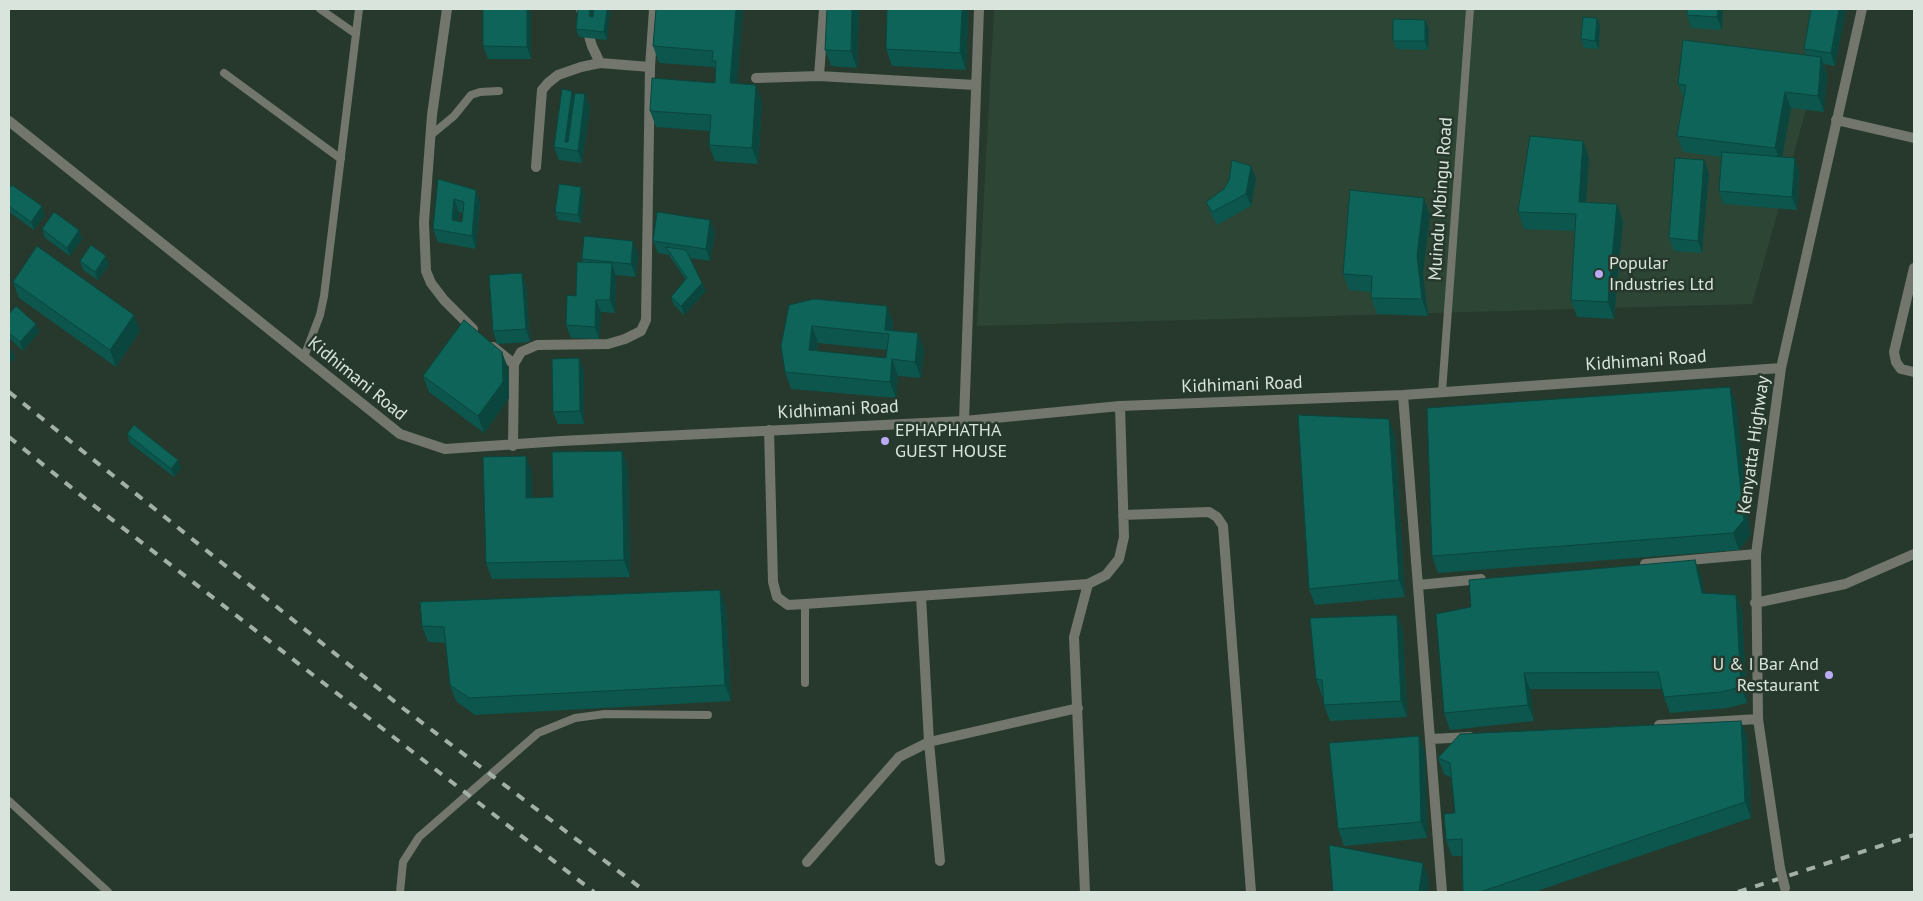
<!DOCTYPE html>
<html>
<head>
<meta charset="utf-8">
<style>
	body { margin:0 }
	#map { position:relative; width:1923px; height:901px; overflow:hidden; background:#26392c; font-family:"PT Sans",sans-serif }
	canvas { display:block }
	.frame { position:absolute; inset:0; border:10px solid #d9e4dc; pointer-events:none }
</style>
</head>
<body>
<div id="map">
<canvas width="1923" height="901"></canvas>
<div class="frame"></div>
</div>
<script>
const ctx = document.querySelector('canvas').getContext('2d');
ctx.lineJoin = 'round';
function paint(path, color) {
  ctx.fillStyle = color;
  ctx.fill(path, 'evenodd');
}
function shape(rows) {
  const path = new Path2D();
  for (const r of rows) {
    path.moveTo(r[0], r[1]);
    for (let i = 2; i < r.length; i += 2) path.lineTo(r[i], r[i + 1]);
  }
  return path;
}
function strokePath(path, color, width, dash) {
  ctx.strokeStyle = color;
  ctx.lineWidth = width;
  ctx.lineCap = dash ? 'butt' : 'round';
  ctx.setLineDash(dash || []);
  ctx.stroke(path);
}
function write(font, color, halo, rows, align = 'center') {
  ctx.font = font + ' "PT Sans",sans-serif';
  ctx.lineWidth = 5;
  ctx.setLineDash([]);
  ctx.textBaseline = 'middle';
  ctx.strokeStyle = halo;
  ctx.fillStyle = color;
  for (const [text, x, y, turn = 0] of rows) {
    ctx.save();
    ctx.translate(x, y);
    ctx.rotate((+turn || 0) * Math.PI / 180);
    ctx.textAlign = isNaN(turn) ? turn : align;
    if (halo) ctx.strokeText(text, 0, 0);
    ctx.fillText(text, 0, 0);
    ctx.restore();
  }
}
const built = shape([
	[994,9,1834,9,1752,304,977,326]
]);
const service = shape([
	[320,9,356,34],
	[224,73,341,159],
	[431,135,454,116,471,95,480,92,499,91],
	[304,357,320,315,324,296,359,9],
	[1442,392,1470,9],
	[805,683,805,604],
	[9,801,108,892],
	[400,892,403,862,419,837,538,733,575,718,605,714,708,715]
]);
const minor = shape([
	[447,9,432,115,424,222,426,271,431,283,444,300,473,329],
	[581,9,592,46,600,63],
	[819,76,824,9],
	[756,78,819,76,975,85],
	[1836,120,1914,138],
	[9,121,400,434,445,449,561,441,964,421,1120,406,1403,395,1781,368],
	[536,167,542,90,548,83,558,75,581,67,600,63,650,67],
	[1914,268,1894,352,1896,362,1901,369,1914,372],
	[493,347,514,364],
	[1403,395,1442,892],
	[964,421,979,9],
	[769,430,773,582,777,597,788,605,805,604,1088,584,1106,575,1119,559,1124,537,1120,406],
	[513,446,514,364,521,352,537,345,608,344,625,339,641,331,646,320,650,67,654,9],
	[1123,515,1209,512,1217,517,1223,526,1251,892],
	[1645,564,1756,554],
	[1418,585,1481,579],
	[921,596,929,742,940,861],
	[1755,603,1845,584,1914,554],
	[1659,725,1758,719],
	[1431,739,1470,737],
	[807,862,899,757,929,742,1078,708],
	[1780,868,1758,719,1756,554,1781,368,1862,9],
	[1085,892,1074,637,1088,584]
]);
const rail = shape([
	[9,392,404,709,646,892],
	[9,437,88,501,594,892],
	[1738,892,1914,835]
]);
const minorBridge = shape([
	[1780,868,1785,888]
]);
const wall = shape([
	[483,9,529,9,531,16,531,59,488,59,483,46],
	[578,9,593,9,594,10,594,9,610,9,610,11,607,40,579,37,576,29],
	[656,9,743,9,737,84,762,102,758,164,715,161,709,145,710,131,656,127,650,111,715,83,716,71,714,67,659,63,653,46],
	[859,9,857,68,831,66,825,50],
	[887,9,966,9,968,15,966,70,892,66,886,49],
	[1687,9,1723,9,1722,30,1691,28,1687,15],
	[1846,9,1835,66,1824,64,1827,74,1824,112,1791,108,1782,157,1795,158,1799,171,1797,210,1723,204,1719,191,1721,157,1683,152,1677,136,1684,99,1678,84,1806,55,1804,49],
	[1597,18,1600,26,1599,49,1584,48,1581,39],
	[1425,20,1429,28,1428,50,1396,49,1393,41],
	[585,94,590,107,582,163,559,160,554,147,574,98],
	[1589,157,1586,202,1617,204,1623,221,1614,319,1577,317,1571,300,1575,231,1524,229,1518,212],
	[1704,160,1709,173,1702,253,1674,251,1669,238],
	[1251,166,1256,178,1251,206,1217,225,1211,214,1206,202,1224,189],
	[438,179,480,202,476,249,438,242,433,229],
	[459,212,463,213,462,222,458,221],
	[581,187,584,195,581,223,558,220,555,212],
	[9,189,45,215,34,230,9,212],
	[1430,215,1423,273,1428,316,1377,314,1371,298,1371,292,1349,290,1343,274],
	[710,220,715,232,710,261,690,258,702,283,706,291,684,315,674,305,671,297,686,280,669,255,658,253,653,241],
	[42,229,79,230,82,239,70,256,45,238],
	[638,254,636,277,616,275,615,313,601,312,599,339,571,338,566,325,576,296,583,262,582,259],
	[80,261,109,264,98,280,83,270],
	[13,282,140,331,116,367,19,298],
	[526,285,530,342,497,344,493,331],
	[789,305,887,306,893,322,893,331,924,350,921,378,898,376,896,398,791,389,785,372],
	[818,343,887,350,886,358,817,351],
	[9,314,36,324,39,332,23,351,9,338],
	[579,358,584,371,584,424,558,424,553,412],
	[508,368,509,398,484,433,429,392,423,376],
	[1736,404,1750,536,1739,550,1438,573,1432,556],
	[127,434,181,468,174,477,130,443],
	[1395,436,1405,597,1315,605,1309,589],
	[622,451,628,467,630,577,492,579,486,563,532,473,532,498,553,497],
	[1701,576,1704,593,1736,595,1742,611,1747,703,1727,708,1670,713,1664,697,1662,689,1530,689,1534,721,1450,730,1444,713],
	[720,590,726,607,731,701,475,715,456,701,450,685,446,643,428,642,422,626],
	[1397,615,1403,631,1407,717,1330,721,1324,705,1323,696,1322,696,1316,679],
	[1419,736,1425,752,1427,838,1344,846,1338,829],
	[1747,737,1751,818,1534,892,1463,892,1462,856,1452,856,1446,840,1455,813,1452,778,1444,774,1438,758]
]);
const shadedWall = shape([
	[527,9,529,9,531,16,531,59,527,47],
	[590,9,593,9,594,10,592,25,589,16],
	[607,9,610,9,610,11,607,40,604,32],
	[736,9,743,9,736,100,730,83],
	[852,9,859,9,857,68,851,51],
	[962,9,966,9,968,15,966,70,960,53],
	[1718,9,1723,9,1722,30,1717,17],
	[1839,9,1846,9,1835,66,1831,53],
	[1597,18,1600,26,1599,49,1595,41],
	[1425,20,1429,28,1428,50,1425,41],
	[1821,57,1827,74,1824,112,1818,96],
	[756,85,762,102,758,164,752,148],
	[572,91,576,103,570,150,565,142],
	[1785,92,1791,108,1781,164,1775,148],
	[585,94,590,107,582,163,578,151],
	[1583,141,1589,157,1585,218,1579,202],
	[1795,158,1799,171,1797,210,1792,197],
	[1704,160,1709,173,1702,253,1698,241],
	[1251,166,1256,178,1251,206,1246,194],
	[581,187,584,195,581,223,578,215],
	[476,190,480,202,476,249,472,236],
	[1424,198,1430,215,1423,273,1428,316,1422,299,1417,256],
	[454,199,459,212,457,233,452,220],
	[1617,204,1623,221,1614,319,1608,302],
	[42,206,45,215,34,230,31,222],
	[710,220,715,232,710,261,706,249],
	[79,230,82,239,70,256,67,248],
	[633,241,638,254,636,277,631,264],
	[106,256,109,264,98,280,95,272],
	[612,263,616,276,615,313,610,300],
	[522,273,526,285,530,342,526,329],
	[702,283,706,291,684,315,681,306],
	[596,300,601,312,599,339,595,327],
	[887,306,893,322,892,342,889,334,885,330],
	[134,315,140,331,116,367,110,350],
	[36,324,39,332,23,351,20,342],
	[812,326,818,343,815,367,809,350],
	[918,333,924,350,921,378,915,362],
	[12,349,15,358,9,364,9,352],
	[502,352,508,368,509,398,484,433,478,416],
	[579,358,584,371,584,424,580,411],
	[892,359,898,376,896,398,890,382],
	[1730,387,1736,404,1750,536,1739,550,1733,533],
	[1389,419,1395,436,1405,597,1399,580],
	[622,451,628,467,630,577,624,560],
	[526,456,532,473,532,514,526,498],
	[178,460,181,468,174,477,171,469],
	[1695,560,1701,576,1708,609,1702,593],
	[720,590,726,607,731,701,725,685],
	[1736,595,1742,611,1747,703,1741,687],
	[1397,615,1403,631,1407,717,1401,701],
	[1524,673,1530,689,1534,721,1528,705],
	[1741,721,1747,737,1751,818,1745,802],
	[1419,736,1425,752,1427,838,1421,822],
	[1423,863,1429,880,1428,892,1419,892]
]);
const building = shape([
	[483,9,527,9,527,47,483,46,483,9],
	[578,9,590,9,589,16,593,17,594,9,607,9,604,32,576,29,578,9],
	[656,9,736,9,730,83,756,85,752,148,709,145,711,115,650,111,652,78,715,83,716,61,712,61,713,51,653,46,656,9],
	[827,9,852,9,851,51,825,50,827,9],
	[887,9,962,9,960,53,886,49,887,9],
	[1687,9,1718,9,1717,17,1687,15,1687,9],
	[1811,9,1839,9,1831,53,1804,49,1811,9],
	[1583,17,1597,18,1595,41,1581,39,1583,17],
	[1393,19,1425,20,1425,41,1393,41,1393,19],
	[1683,40,1821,57,1818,96,1785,92,1775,148,1677,136,1686,85,1678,84,1683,40],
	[562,89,572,91,565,142,568,142,575,93,585,94,578,151,554,147,562,89],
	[1530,136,1583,141,1579,202,1617,204,1608,302,1571,300,1576,214,1518,212,1530,136],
	[1722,152,1795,158,1792,197,1719,191,1722,152],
	[1675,158,1704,160,1698,241,1669,238,1675,158],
	[1232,160,1251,166,1246,194,1212,212,1206,202,1224,189,1229,180,1232,160],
	[438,179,476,190,472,236,433,229,438,179],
	[454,199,464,202,462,222,452,220,454,199],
	[559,184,581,187,578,215,555,212,559,184],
	[12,185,42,206,31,222,9,206,9,189,12,185],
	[1350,190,1424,198,1417,256,1422,299,1371,298,1372,276,1343,274,1350,190],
	[54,212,79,230,67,248,42,229,54,212],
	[657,212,710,220,706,249,653,241,657,212],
	[584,236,633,241,631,264,582,259,584,236],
	[91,245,106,256,95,272,80,261,91,245],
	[37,246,134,315,110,350,13,282,37,246],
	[666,247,686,250,702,283,681,306,671,297,687,278,666,247],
	[577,262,612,263,610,300,596,300,595,327,566,325,567,295,576,296,577,262],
	[522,273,526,329,493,331,489,275,522,273],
	[814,299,887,306,885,330,918,333,915,362,892,359,890,382,785,372,781,346,789,305,814,299],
	[812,326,889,334,886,358,809,350,812,326],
	[16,306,36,324,20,342,9,333,9,314,16,306],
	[464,320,502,352,503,382,478,416,423,376,464,320],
	[579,358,580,411,553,412,552,359,579,358],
	[1730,387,1744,520,1733,533,1432,556,1427,408,1730,387],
	[1298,415,1389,419,1399,580,1309,589,1298,415],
	[134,425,178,460,171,469,127,434,134,425],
	[622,451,624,560,486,563,483,457,526,456,526,498,553,497,552,452,622,451],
	[1695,560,1702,593,1736,595,1741,687,1721,692,1664,697,1658,672,1524,673,1528,705,1444,713,1436,614,1471,607,1469,580,1695,560],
	[720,590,725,685,469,698,450,685,444,627,422,626,420,602,720,590],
	[1397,615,1401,701,1324,705,1322,680,1316,679,1310,618,1397,615],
	[1741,721,1745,802,1480,892,1463,892,1462,839,1446,840,1444,814,1455,813,1450,763,1438,758,1460,734,1741,721],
	[1419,736,1421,822,1338,829,1329,743,1419,736],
	[1329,845,1423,863,1419,892,1333,892,1329,845]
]);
const markers = [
	[1599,274,5,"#bbaaf6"],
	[885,441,5,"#bbaaf6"],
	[1829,675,5,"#bbaaf6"]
];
const streetNames = [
	["Muindu Mbingu Road",1441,199,-86],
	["Kidhimani Road",1646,361,-4],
	["Kidhimani Road",357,379,39],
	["Kidhimani Road",1242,385,-2],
	["Kidhimani Road",838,410,-3],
	["Kenyatta Highway",1754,445,-82]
];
const poiNames = [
	["Popular",1609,264],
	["Industries Ltd",1609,285],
	["EPHAPHATHA",895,431],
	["GUEST HOUSE",895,452],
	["U & I Bar And",1819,665,"right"],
	["Restaurant",1819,686,"right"]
];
paint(built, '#2d4534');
strokePath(service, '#72766d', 8);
strokePath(minor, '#72766d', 10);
strokePath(rail, '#a2b0a6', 4, [9, 9]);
strokePath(minorBridge, '#72766d', 10);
paint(wall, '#0c564d');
paint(shadedWall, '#0a463e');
paint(building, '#0e6459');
strokePath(building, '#0a463e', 1);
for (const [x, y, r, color] of markers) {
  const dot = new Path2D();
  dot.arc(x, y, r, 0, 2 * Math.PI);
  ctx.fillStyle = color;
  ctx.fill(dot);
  strokePath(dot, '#26392c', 2);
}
write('18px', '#d9e4dc', '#26392c', streetNames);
write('18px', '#d9e4dc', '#26392c', poiNames, 'left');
</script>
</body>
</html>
